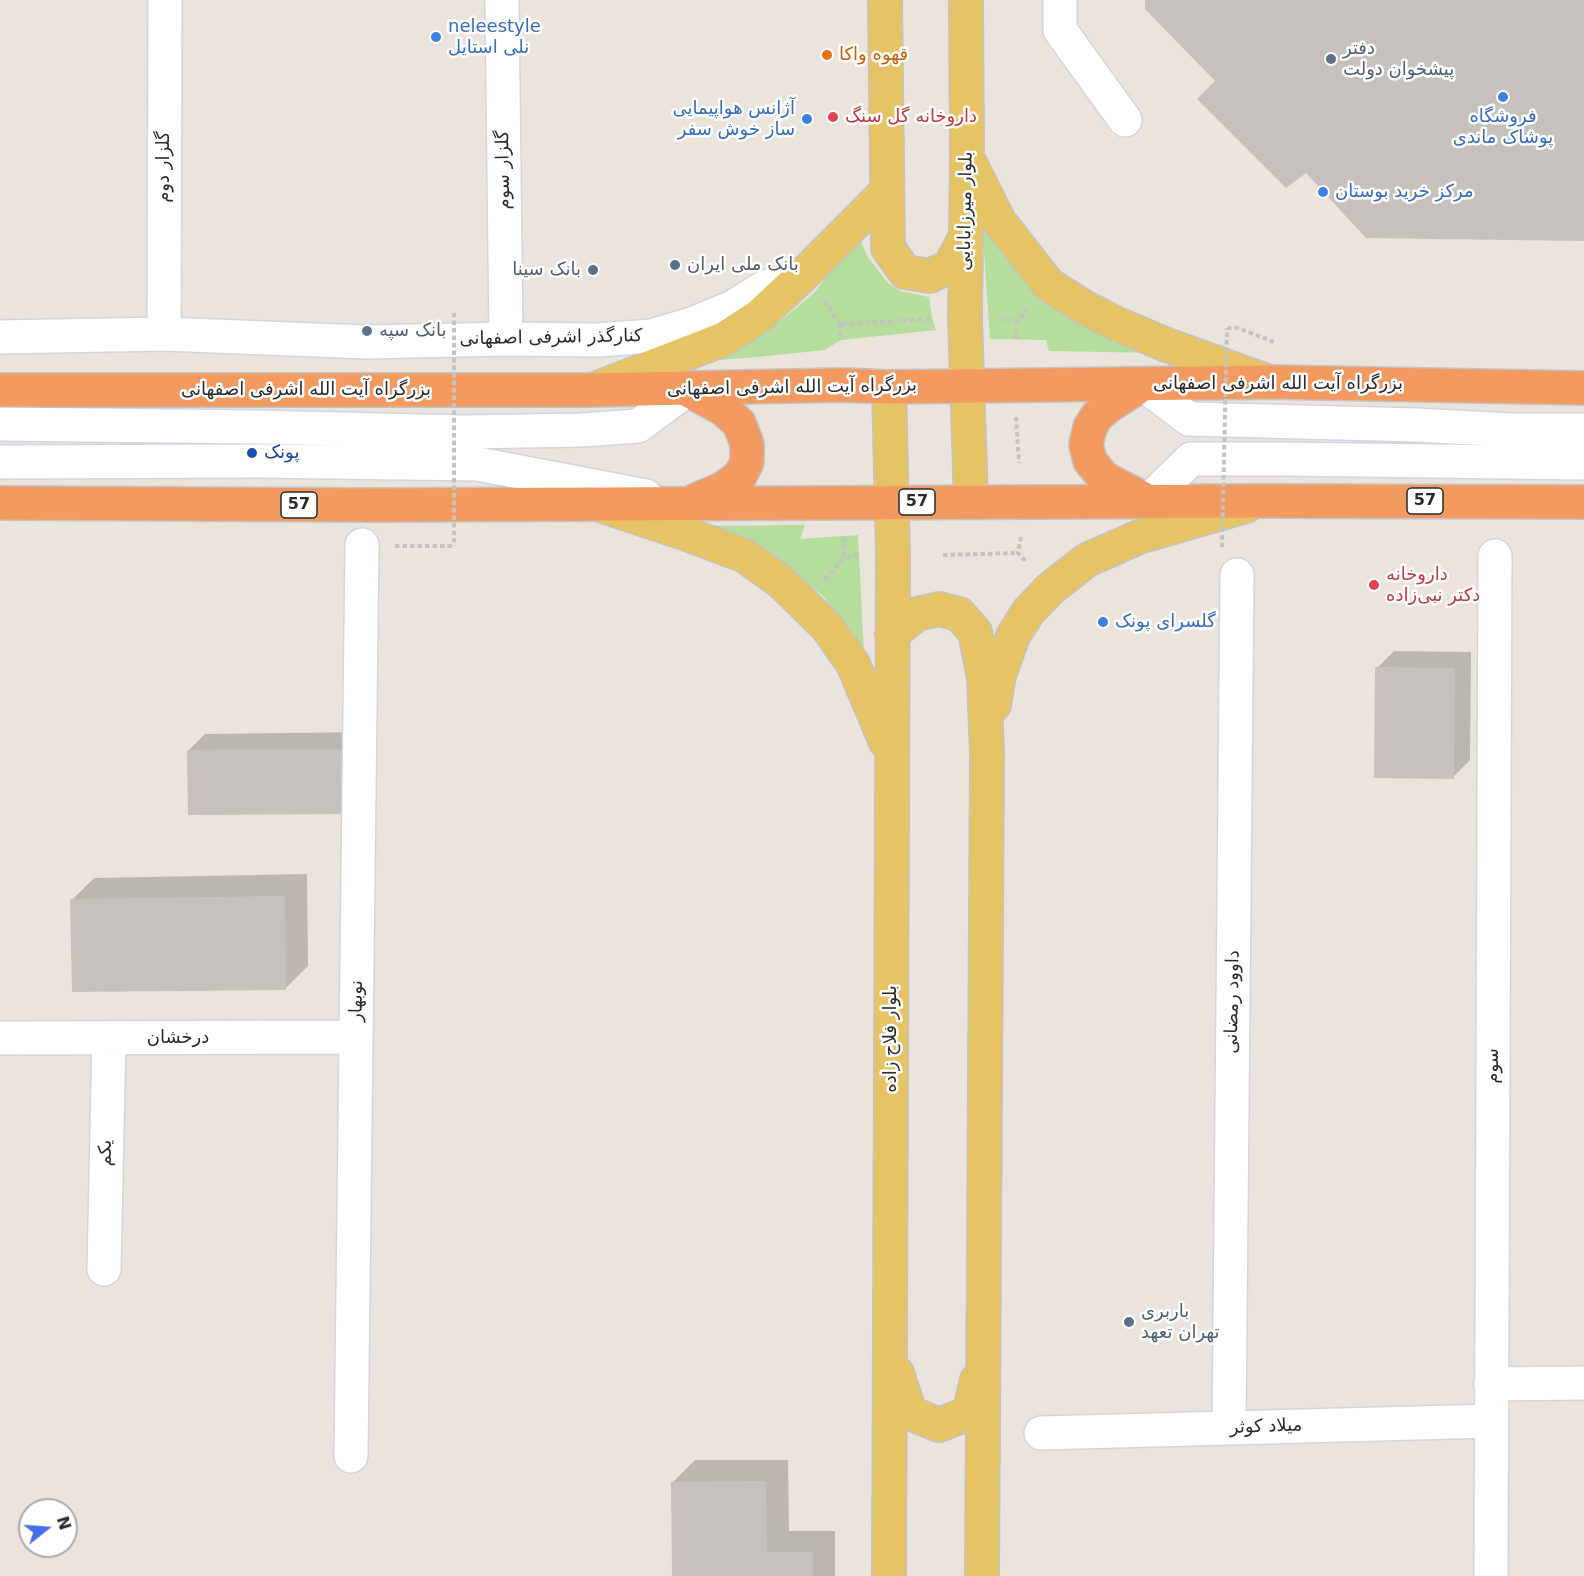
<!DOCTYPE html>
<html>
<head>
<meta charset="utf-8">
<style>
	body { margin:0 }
	#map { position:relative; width:1584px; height:1576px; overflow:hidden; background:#ebe4dc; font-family:"DejaVu Sans",sans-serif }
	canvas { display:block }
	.north { position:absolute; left:18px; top:1498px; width:60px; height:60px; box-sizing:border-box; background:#fff; border:2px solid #aaa; border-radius:50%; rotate:73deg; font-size:16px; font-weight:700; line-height:24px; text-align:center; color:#2a2a2a }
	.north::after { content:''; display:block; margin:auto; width:21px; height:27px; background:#476ced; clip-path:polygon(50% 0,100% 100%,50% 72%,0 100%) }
</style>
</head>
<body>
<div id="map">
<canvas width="1584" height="1576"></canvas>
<div class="north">N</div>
</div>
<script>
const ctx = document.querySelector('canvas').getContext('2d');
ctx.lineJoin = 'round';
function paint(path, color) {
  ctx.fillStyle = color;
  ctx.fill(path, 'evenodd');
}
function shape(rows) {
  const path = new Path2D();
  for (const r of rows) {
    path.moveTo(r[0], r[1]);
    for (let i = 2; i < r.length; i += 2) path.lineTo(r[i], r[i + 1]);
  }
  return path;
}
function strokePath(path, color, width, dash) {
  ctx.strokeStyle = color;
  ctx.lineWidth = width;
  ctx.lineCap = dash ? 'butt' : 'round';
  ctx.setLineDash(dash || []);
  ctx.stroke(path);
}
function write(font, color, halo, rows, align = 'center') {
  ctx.font = font + ' "DejaVu Sans",Cairo,sans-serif';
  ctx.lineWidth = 5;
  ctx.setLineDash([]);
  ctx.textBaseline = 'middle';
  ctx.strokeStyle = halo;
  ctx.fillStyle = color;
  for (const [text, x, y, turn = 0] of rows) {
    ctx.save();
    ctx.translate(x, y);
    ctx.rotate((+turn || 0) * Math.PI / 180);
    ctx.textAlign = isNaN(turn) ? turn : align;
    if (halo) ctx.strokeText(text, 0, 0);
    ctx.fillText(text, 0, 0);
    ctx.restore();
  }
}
const green = shape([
	[982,224,1030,288,1064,315,1087,327,1158,353,1049,351,1046,340,990,339],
	[860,228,861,241,867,256,887,282,900,291,929,297,932,318,936,330,841,340,825,350,757,357,683,363,750,336,778,323,815,292],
	[805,525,800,539,858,535,864,653,824,597,801,578,771,557,688,526]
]);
const shadow = shape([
	[1394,651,1471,652,1470,760,1453,777,1377,668],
	[367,732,367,796,188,751,205,734],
	[307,874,308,966,286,988,72,900,94,878],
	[695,1460,788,1460,789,1531,835,1531,835,1576,673,1576,673,1482]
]);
const building = shape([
	[1145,0,1584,0,1584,241,1366,238,1306,173,1286,188,1197,99,1215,81,1145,9],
	[1375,667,1455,668,1454,779,1374,778],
	[351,749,351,814,188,815,187,750],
	[285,896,286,990,72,992,70,899],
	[766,1481,767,1552,813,1552,813,1576,672,1576,671,1482]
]);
const path = shape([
	[825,301,840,324,932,319],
	[999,319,1017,321,1028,309],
	[840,324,840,340],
	[1227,328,1238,328,1274,342],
	[1016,339,1017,321],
	[1016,417,1019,463],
	[843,537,844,559],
	[1021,537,1018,553,1027,563],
	[395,546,454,546],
	[943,555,1018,553],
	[825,579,844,559,858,554]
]);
const minor = shape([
	[502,0,506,339],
	[1060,0,1060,30,1125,120],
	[164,334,165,0],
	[0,337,164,334,366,342,506,339,598,340,651,336,692,324,733,307,765,287,802,276],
	[1143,384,1189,419,1415,425,1512,430,1584,430],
	[0,424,256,427,464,432,582,430,638,426,688,389],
	[0,462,258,461,478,464,646,496],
	[1148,501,1191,459,1283,459,1584,463],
	[0,1038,356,1037],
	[104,1269,109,1038],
	[1491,1384,1584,1383],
	[1229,1428,1237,575],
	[1041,1433,1491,1421],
	[351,1456,362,545],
	[1491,1576,1495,556]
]);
const major = shape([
	[885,0,888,248,905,272,930,276,950,266,965,238],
	[966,0,967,157,965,318,971,502],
	[969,161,999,221,1049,285,1084,307,1115,323,1164,344,1269,382],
	[889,387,893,554,889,1576],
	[595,389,724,339,759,316,802,276,887,191],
	[603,506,684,533,745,556,780,581,827,627,853,664,886,742],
	[892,634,917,614,939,609,959,614,975,632,984,677,987,754,982,1576],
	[994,705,999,675,1013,636,1028,612,1050,589,1087,560,1139,537,1246,506],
	[897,1373,910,1413,939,1425,969,1413,977,1380]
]);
const highway = shape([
	[0,390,590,390,842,385,889,387,1271,382,1584,388],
	[688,390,723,409,739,423,747,444,747,462,740,476,724,488,694,501],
	[1142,498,1104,478,1090,461,1086,445,1090,427,1097,416,1110,405,1143,384],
	[0,503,378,505,1265,501,1584,502]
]);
const pathBridge = shape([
	[454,313,454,546],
	[1222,547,1227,328]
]);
const markers = [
	[436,37,6,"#3f7fe0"],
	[827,55,6,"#e8710a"],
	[1331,59,6,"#5c6f8a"],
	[1503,97,6,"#3f7fe0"],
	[833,117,6,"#e0444e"],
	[807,119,6,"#3f7fe0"],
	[1323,192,6,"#3f7fe0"],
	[675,265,6,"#5c6f8a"],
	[593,270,6,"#5c6f8a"],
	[367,331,6,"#5c6f8a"],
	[252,453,6,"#1a4fb4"],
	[1374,585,6,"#e0444e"],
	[1103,622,6,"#3f7fe0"],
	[1129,1322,6,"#5c6f8a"]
];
const shields = [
	[1425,501,36],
	[917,502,36],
	[299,505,36]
];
const shieldNames = [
	["57",1425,501],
	["57",917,502],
	["57",299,505]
];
const shopNames = [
	["neleestyle",448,27],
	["نلی استایل",448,48],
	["آژانس هواپیمایی",795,109,"right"],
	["ساز خوش سفر",795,130,"right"],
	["فروشگاه",1503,117,"center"],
	["پوشاک ماندی",1503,138,"center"],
	["مرکز خرید بوستان",1335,192],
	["گلسرای پونک",1115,622]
];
const serviceNames = [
	["دفتر",1343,49],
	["پیشخوان دولت",1343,70],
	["بانک ملی ایران",687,265],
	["بانک سینا",581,270,"right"],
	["بانک سپه",379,331],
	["باربری",1141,1312],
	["تهران تعهد",1141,1333]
];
const foodNames = [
	["قهوه واکا",839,55]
];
const healthNames = [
	["داروخانه گل سنگ",845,117],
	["داروخانه",1386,575],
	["دکتر نبی‌زاده",1386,596]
];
const streetNames = [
	["گلزار دوم",164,167,-90],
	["گلزار سوم",504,170,-91],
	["بلوار میرزابابایی",966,211,-89],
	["کنارگذر اشرفی اصفهانی",551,338,-1],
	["بزرگراه آیت الله اشرفی اصفهانی",1278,384],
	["بزرگراه آیت الله اشرفی اصفهانی",792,388,-1],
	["بزرگراه آیت الله اشرفی اصفهانی",306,390],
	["نوبهار",357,1001,-89],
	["داوود رمضانی",1233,1002,-89],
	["درخشان",178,1038],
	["بلوار فلاح زاده",891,1039,-90],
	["سوم",1493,1066,-90],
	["یکم",106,1153,-89],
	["میلاد کوثر",1266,1427,-2]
];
const transitNames = [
	["پونک",264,453]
];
paint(green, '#b5de9d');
paint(shadow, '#0003');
paint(building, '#c6c1bc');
strokePath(minor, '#d2d5e1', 36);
strokePath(major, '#c3c3c3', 36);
strokePath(highway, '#c3c3c3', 36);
strokePath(path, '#c3c3c3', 4, [4.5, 3]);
strokePath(minor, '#fff', 33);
strokePath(major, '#e6c466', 33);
strokePath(highway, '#f29a60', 33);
strokePath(pathBridge, '#c3c3c3', 4, [4.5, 3]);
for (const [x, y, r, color] of markers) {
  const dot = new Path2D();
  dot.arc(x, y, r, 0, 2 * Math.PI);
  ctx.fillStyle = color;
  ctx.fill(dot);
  strokePath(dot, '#fff', 2);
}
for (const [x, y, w] of shields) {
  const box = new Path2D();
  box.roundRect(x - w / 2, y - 13, w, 26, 4.5);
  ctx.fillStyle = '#fff';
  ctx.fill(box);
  strokePath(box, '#2a2a2a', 1.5);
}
write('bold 16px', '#2a2a2a', null, shieldNames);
write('18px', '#366cbe', '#fff', shopNames, 'left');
write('18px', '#4e5e75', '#fff', serviceNames, 'left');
write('18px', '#c56008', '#fff', foodNames, 'left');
write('18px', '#be3a42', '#fff', healthNames, 'left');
write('18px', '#2a2a2a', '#fff', streetNames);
write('18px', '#164399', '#fff', transitNames, 'left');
</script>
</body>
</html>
